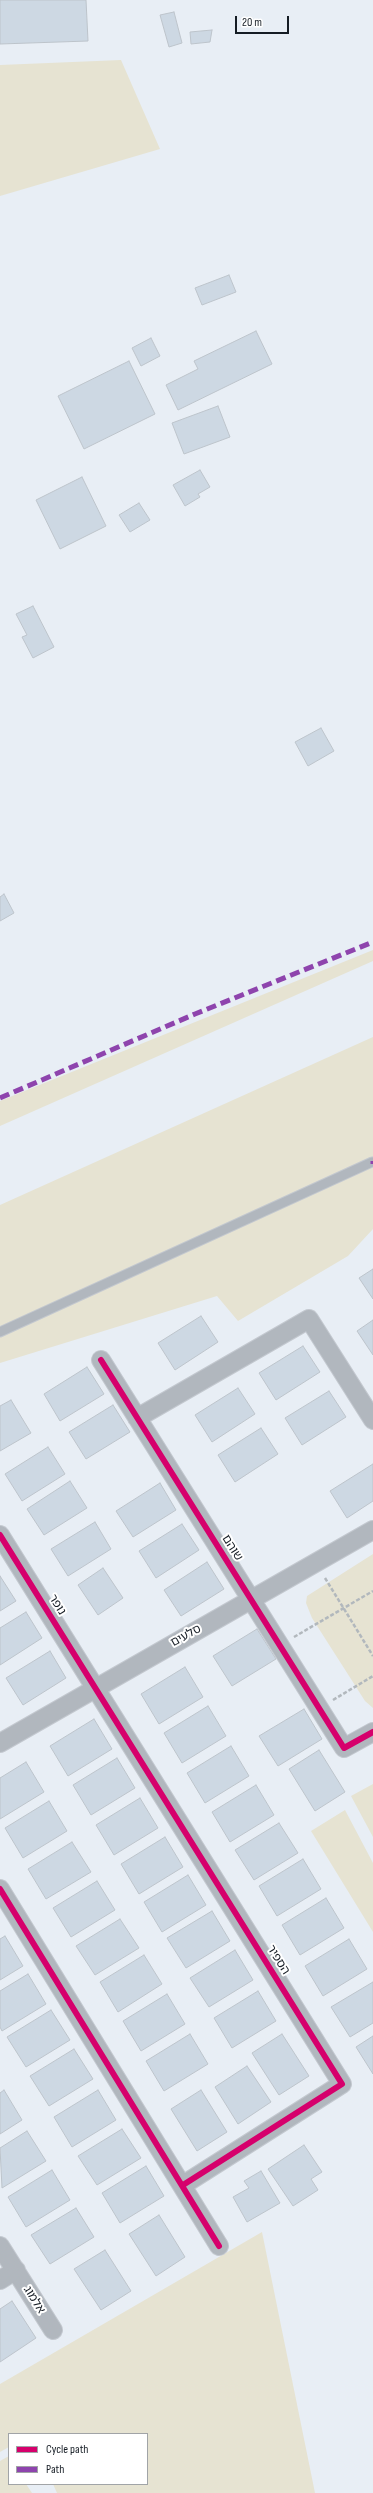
<!DOCTYPE html>
<html>
<head>
<meta charset="utf-8">
<style>
	body { margin:0 }
	#map { position:relative; width:373px; height:2493px; overflow:hidden; background:#e8eef5; font-family:"Sofia Sans Condensed",sans-serif }
	canvas { display:block }
	.legend { position:absolute; left:8px; top:2433px; width:140px; height:52px; box-sizing:border-box; background:#fff; border:1px solid #a1a4a7; margin:0; padding:5px 7px; list-style:none; font-size:12px; color:#151c24 }
	.legend li { display:flex; align-items:center; gap:8px; height:20px }
	.legend b { width:20px; border:1px solid #a1a4a7 }
	.scale { position:absolute; left:235px; top:16px; width:54px; height:18px; box-sizing:border-box; border:2px solid #151c24; border-top:0; padding-left:5px; font-size:12px; line-height:14px; white-space:nowrap; color:#151c24; -webkit-text-stroke:3px #fff; paint-order:stroke }
</style>
</head>
<body>
<div id="map">
<canvas width="373" height="2493"></canvas>
<ul class="legend">
<li><b style="height:5px;background:#d6006c"></b>Cycle path</li>
<li><b style="height:5px;background:#8e44ad"></b>Path</li>
</ul>
<div class="scale">20 m</div>
</div>
<script>
const ctx = document.querySelector('canvas').getContext('2d');
ctx.lineJoin = 'round';
function paint(path, color) {
  ctx.fillStyle = color;
  ctx.fill(path, 'evenodd');
}
function shape(rows) {
  const path = new Path2D();
  for (const r of rows) {
    path.moveTo(r[0], r[1]);
    for (let i = 2; i < r.length; i += 2) path.lineTo(r[i], r[i + 1]);
  }
  return path;
}
function strokePath(path, color, width, dash) {
  ctx.strokeStyle = color;
  ctx.lineWidth = width;
  ctx.lineCap = dash ? 'butt' : 'round';
  ctx.setLineDash(dash || []);
  ctx.stroke(path);
}
function write(font, color, halo, rows, align = 'center') {
  ctx.font = font + ' "Sofia Sans Condensed","Noto Sans Hebrew",sans-serif';
  ctx.lineWidth = 4;
  ctx.setLineDash([]);
  ctx.textBaseline = 'middle';
  ctx.strokeStyle = halo;
  ctx.fillStyle = color;
  for (const [text, x, y, turn = 0] of rows) {
    ctx.save();
    ctx.translate(x, y);
    ctx.rotate((+turn || 0) * Math.PI / 180);
    ctx.textAlign = isNaN(turn) ? turn : align;
    if (halo) ctx.strokeText(text, 0, 0);
    ctx.fillText(text, 0, 0);
    ctx.restore();
  }
}
const green = shape([
	[121,60,160,149,0,196,0,65],
	[373,950,373,961,0,1126,0,1101],
	[373,1037,373,1229,348,1256,238,1321,217,1296,0,1363,0,1205],
	[373,1554,373,1708,365,1701,312,1618,306,1603,307,1596],
	[373,1784,373,1837,351,1796],
	[345,1810,373,1863,373,1932,311,1831],
	[262,2232,315,2493,57,2493,53,2484,147,2484,147,2434,9,2434,9,2447,0,2452,0,2384],
	[9,2456,9,2484,26,2484,32,2493,0,2493,0,2461]
]);
const building = shape([
	[0,0,86,0,88,41,0,44,0,0],
	[174,12,182,43,169,47,160,15,174,12],
	[212,30,210,42,191,44,190,32,212,30],
	[229,275,236,292,202,305,195,288,229,275],
	[256,331,272,364,178,410,166,385,198,369,194,361,256,331],
	[151,338,160,356,141,366,132,348,151,338],
	[129,361,155,414,84,449,58,396,129,361],
	[218,406,230,437,184,454,172,423,218,406],
	[200,470,210,487,198,494,200,497,185,506,173,485,200,470],
	[82,477,106,526,60,549,36,500,82,477],
	[139,503,150,520,130,532,119,515,139,503],
	[33,606,54,647,33,658,22,637,27,635,16,614,33,606],
	[321,728,334,751,308,766,295,742,321,728],
	[4,894,14,913,0,921,0,897,4,894],
	[373,1269,373,1299,359,1278,373,1269],
	[201,1316,218,1342,175,1370,158,1343,201,1316],
	[373,1320,373,1355,357,1331,373,1320],
	[303,1346,320,1372,276,1400,259,1373,303,1346],
	[87,1367,104,1394,60,1421,44,1394,87,1367],
	[238,1388,255,1414,212,1442,195,1415,238,1388],
	[329,1391,346,1417,302,1445,285,1418,329,1391],
	[11,1400,31,1433,0,1451,0,1406,11,1400],
	[113,1405,130,1432,86,1459,69,1432,113,1405],
	[261,1428,278,1454,235,1482,218,1455,261,1428],
	[48,1447,65,1474,22,1501,5,1474,48,1447],
	[373,1464,373,1501,347,1518,330,1491,373,1464],
	[70,1481,87,1508,44,1535,27,1509,70,1481],
	[160,1483,176,1510,133,1537,116,1511,160,1483],
	[95,1522,111,1549,68,1576,51,1549,95,1522],
	[182,1524,199,1550,156,1578,139,1551,182,1524],
	[207,1562,224,1589,181,1616,164,1590,207,1562],
	[103,1568,123,1598,98,1615,78,1585,103,1568],
	[0,1576,16,1601,0,1611,0,1576],
	[26,1612,42,1638,0,1665,0,1628,26,1612],
	[257,1629,276,1659,232,1686,213,1656,257,1629],
	[50,1651,66,1678,23,1705,6,1678,50,1651],
	[185,1667,203,1697,159,1724,141,1694,185,1667],
	[208,1706,226,1736,182,1763,164,1733,208,1706],
	[304,1709,322,1739,278,1766,259,1736,304,1709],
	[94,1719,112,1749,68,1776,50,1746,94,1719],
	[231,1746,249,1776,205,1803,187,1773,231,1746],
	[319,1750,345,1792,315,1811,289,1769,319,1750],
	[117,1758,135,1788,91,1815,73,1785,117,1758],
	[26,1762,44,1792,0,1819,0,1778,26,1762],
	[256,1785,274,1815,230,1842,212,1812,256,1785],
	[140,1798,158,1828,114,1855,96,1825,140,1798],
	[49,1801,67,1831,23,1858,5,1828,49,1801],
	[279,1823,298,1853,254,1880,235,1850,279,1823],
	[165,1837,183,1867,139,1894,121,1864,165,1837],
	[72,1842,91,1872,46,1899,28,1869,72,1842],
	[303,1859,321,1889,277,1916,259,1886,303,1859],
	[188,1875,206,1905,162,1932,144,1902,188,1875],
	[97,1881,115,1910,71,1937,53,1908,97,1881],
	[326,1898,344,1928,300,1955,282,1925,326,1898],
	[212,1911,230,1941,186,1968,167,1938,212,1911],
	[120,1919,139,1948,95,1975,76,1946,120,1919],
	[5,1936,23,1966,0,1980,0,1939,5,1936],
	[349,1939,367,1969,323,1996,305,1966,349,1939],
	[235,1950,253,1980,209,2007,190,1978,235,1950],
	[144,1955,162,1984,118,2012,100,1982,144,1955],
	[28,1974,46,2004,2,2031,0,2027,0,1991,28,1974],
	[373,1982,373,2023,350,2037,331,2007,373,1982],
	[258,1991,276,2021,232,2048,214,2018,258,1991],
	[167,1994,185,2024,141,2051,123,2021,167,1994],
	[51,2010,70,2040,26,2067,7,2037,51,2010],
	[190,2034,208,2064,164,2091,146,2061,190,2034],
	[282,2034,309,2076,279,2095,252,2053,282,2034],
	[373,2036,373,2074,356,2047,373,2036],
	[74,2049,93,2079,49,2106,30,2076,74,2049],
	[247,2066,271,2102,238,2124,215,2087,247,2066],
	[4,2090,22,2120,0,2134,0,2093,4,2090],
	[98,2090,116,2120,72,2147,54,2117,98,2090],
	[201,2090,227,2132,197,2151,171,2109,201,2090],
	[122,2129,141,2158,97,2185,78,2156,122,2129],
	[27,2131,46,2161,2,2188,0,2148,27,2131],
	[304,2145,322,2172,311,2179,318,2190,293,2206,268,2169,304,2145],
	[146,2166,164,2196,120,2223,102,2193,146,2166],
	[52,2170,70,2200,26,2227,8,2197,52,2170],
	[261,2171,280,2203,247,2222,233,2197,249,2188,244,2181,261,2171],
	[76,2208,94,2237,50,2264,31,2235,76,2208],
	[159,2215,185,2257,156,2276,129,2234,159,2215],
	[105,2250,131,2291,101,2310,74,2269,105,2250],
	[12,2301,36,2338,0,2362,0,2309,12,2301]
]);
const path = shape([
	[325,1578,373,1656],
	[294,1637,373,1591],
	[333,1700,373,1676]
]);
const service = shape([
	[0,1332,372,1162]
]);
const minor = shape([
	[101,1360,344,1748,373,1732],
	[137,1418,309,1319,373,1420],
	[0,1535,342,2084,183,2185],
	[0,1743,373,1530],
	[0,1889,219,2246],
	[0,2246,53,2330],
	[0,2280,16,2270]
]);
const quiet = shape([
	[0,1098,195,1014,373,942],
	[373,1161,373,1164]
]);
const cycleway = shape([
	[101,1360,344,1748,373,1732],
	[0,1535,342,2084,183,2185],
	[0,1889,219,2246]
]);
const streetNames = [
	["שוהם",232,1548,58],
	["נופר",57,1605,58],
	["סלעים",186,1636,-29],
	["הספיר",278,1960,58],
	["אלמוג",34,2300,58]
];
paint(green, '#e6e3d2');
paint(building, '#cdd8e3');
strokePath(building, '#bdc4cb', 1);
strokePath(service, '#c3c8cf', 11);
strokePath(minor, '#c3c8cf', 20);
strokePath(path, '#b2b8bd', 2.5, [4, 2]);
strokePath(service, '#b1b7be', 9);
strokePath(minor, '#b1b7be', 18);
strokePath(quiet, '#8e44ad', 5, [10, 5]);
strokePath(cycleway, '#d6006c', 6);
write('12px', '#151c24', '#fff', streetNames);
</script>
</body>
</html>
